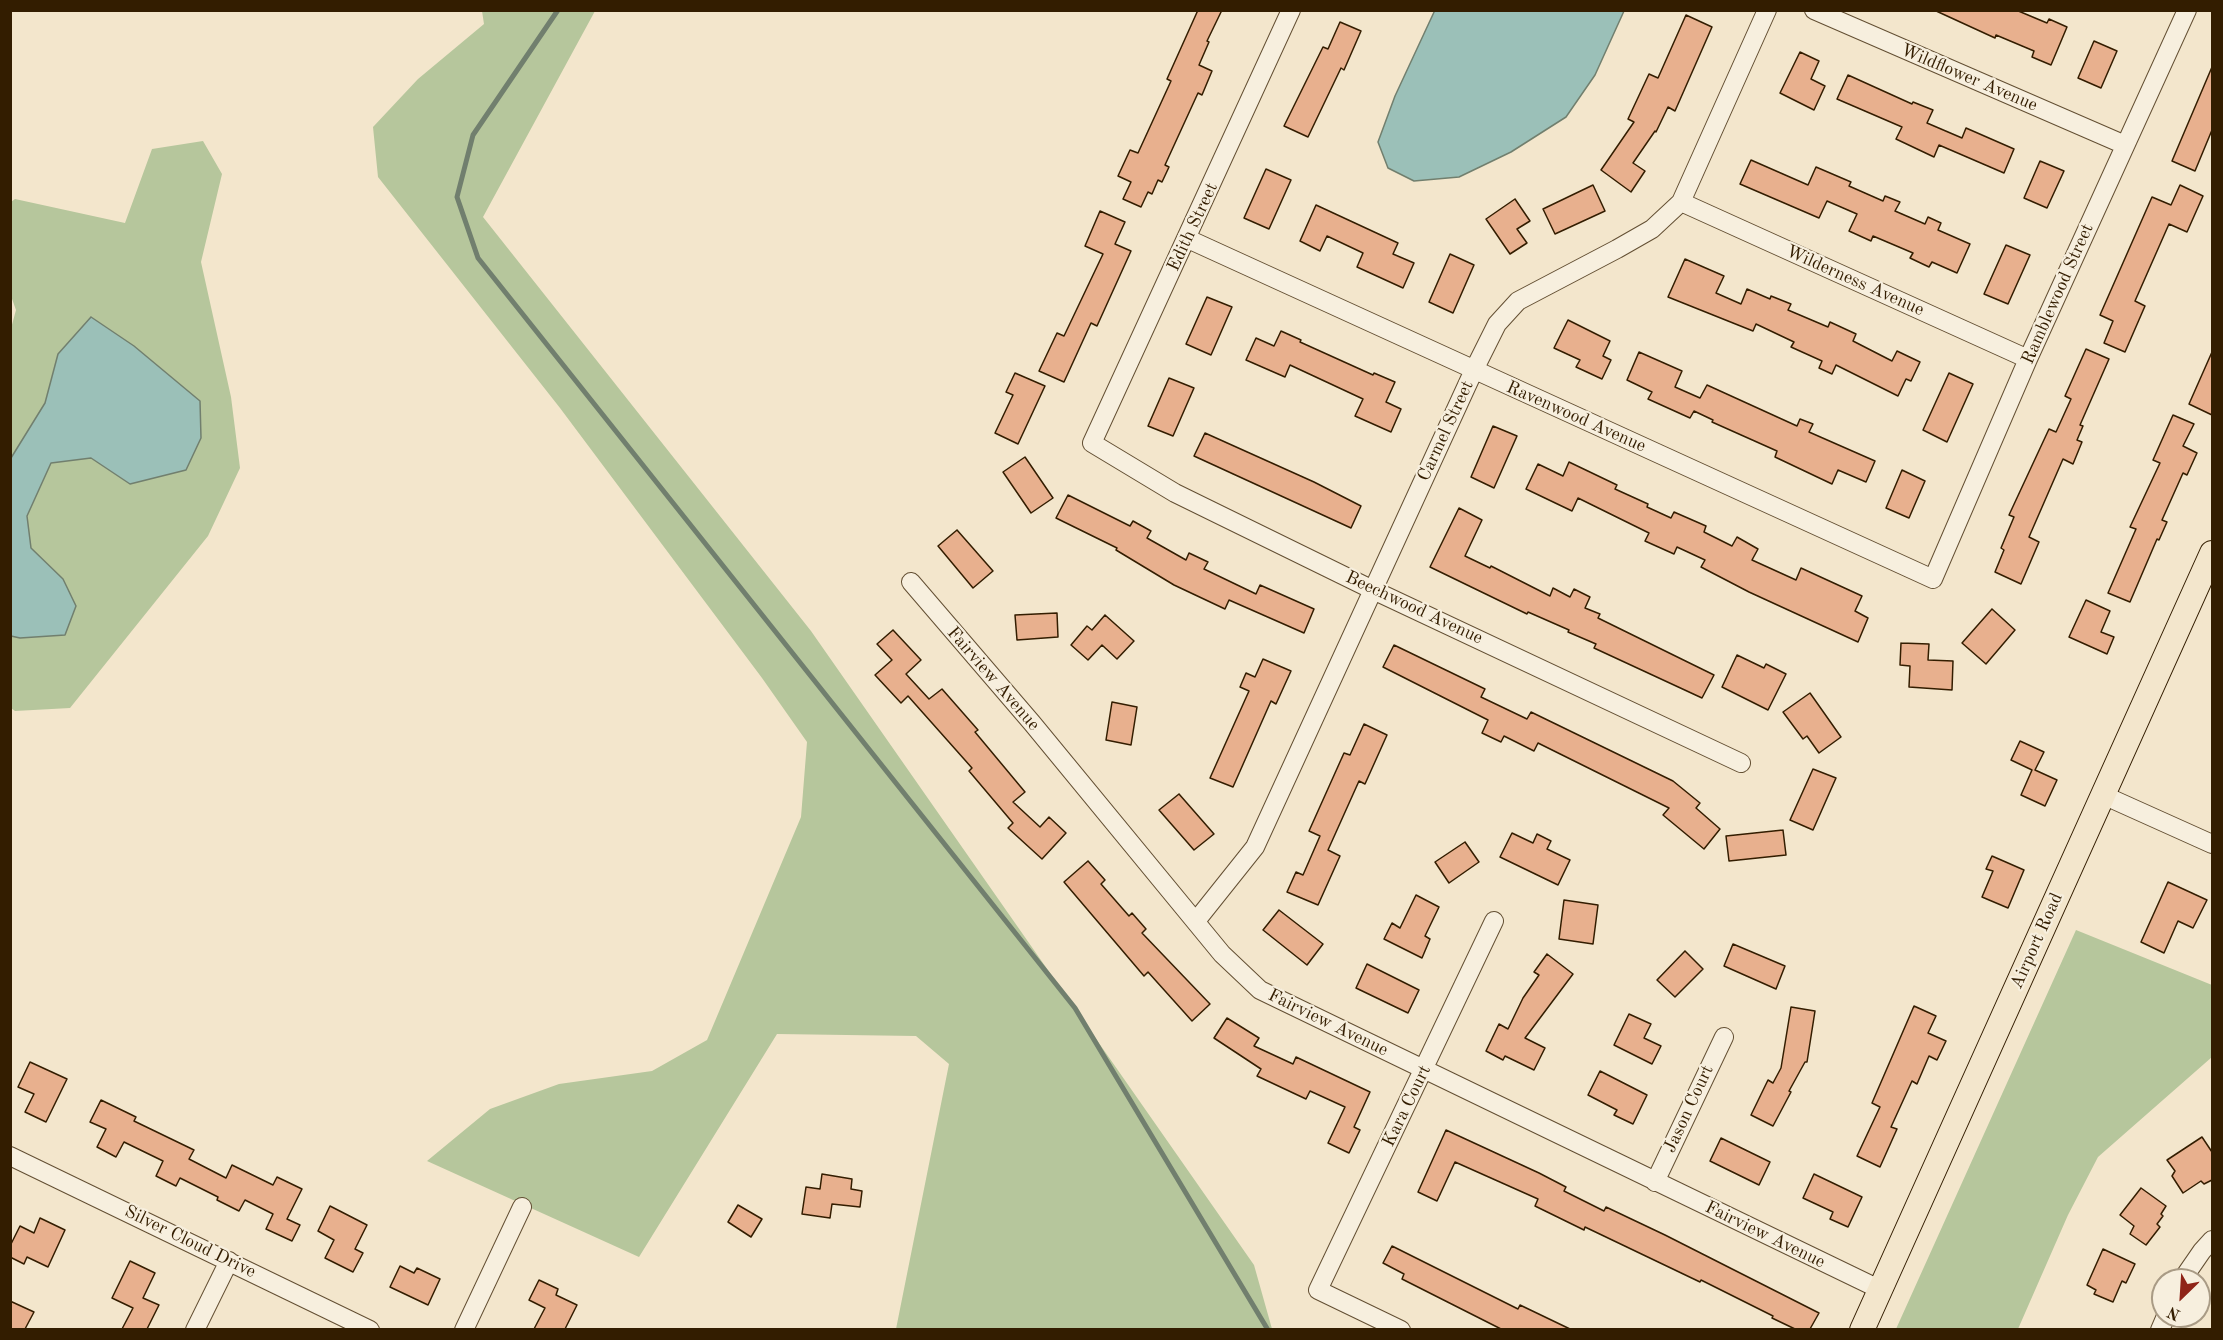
<!DOCTYPE html>
<html>
<head>
<meta charset="utf-8">
<style>
	body { margin:0 }
	#map { position:relative; width:2223px; height:1340px; overflow:hidden; background:#f3e6cc; font-family:"Old Standard TT",serif }
	canvas { display:block }
	.frame { position:absolute; inset:0; border:12px solid #331d00; pointer-events:none }
	.north { position:absolute; left:2151px; top:1268px; width:60px; height:60px; box-sizing:border-box; background:#f7efde; border:2px solid #a99b85; border-radius:50%; rotate:205deg; font-size:16px; font-weight:700; line-height:24px; text-align:center; color:#331d00 }
	.north::after { content:''; display:block; margin:auto; width:21px; height:27px; background:#8f2418; clip-path:polygon(50% 0,100% 100%,50% 72%,0 100%) }
</style>
</head>
<body>
<div id="map">
<canvas width="2223" height="1340"></canvas>
<div class="frame"></div>
<div class="north">N</div>
</div>
<script>
const ctx = document.querySelector('canvas').getContext('2d');
ctx.lineJoin = 'round';
function paint(path, color) {
  ctx.fillStyle = color;
  ctx.fill(path, 'evenodd');
}
function shape(rows) {
  const path = new Path2D();
  for (const r of rows) {
    path.moveTo(r[0], r[1]);
    for (let i = 2; i < r.length; i += 2) path.lineTo(r[i], r[i + 1]);
  }
  return path;
}
function strokePath(path, color, width, dash) {
  ctx.strokeStyle = color;
  ctx.lineWidth = width;
  ctx.lineCap = dash ? 'butt' : 'round';
  ctx.setLineDash(dash || []);
  ctx.stroke(path);
}
function write(font, color, halo, rows, align = 'center') {
  ctx.font = font + ' "Old Standard TT",serif';
  ctx.lineWidth = 4.5;
  ctx.setLineDash([]);
  ctx.textBaseline = 'middle';
  ctx.strokeStyle = halo;
  ctx.fillStyle = color;
  for (const [text, x, y, turn = 0] of rows) {
    ctx.save();
    ctx.translate(x, y);
    ctx.rotate((+turn || 0) * Math.PI / 180);
    ctx.textAlign = isNaN(turn) ? turn : align;
    if (halo) ctx.strokeText(text, 0, 0);
    ctx.fillText(text, 0, 0);
    ctx.restore();
  }
}
const green = shape([
	[482,11,595,11,483,217,811,631,1254,1265,1272,1329,896,1329,949,1064,916,1036,777,1034,639,1257,427,1161,490,1109,559,1084,652,1071,707,1040,801,817,807,742,762,678,560,408,378,177,373,127,418,79,484,24],
	[203,141,222,174,201,262,231,397,240,468,208,536,70,708,15,711,11,708,11,636,20,638,63,579,31,548,27,516,51,463,91,458,130,484,200,401,134,346,91,317,58,354,45,403,11,458,10,332,16,310,11,296,11,202,15,199,125,223,152,149],
	[2076,930,2212,985,2212,1057,2098,1157,2068,1215,2018,1329,1896,1329]
]);
const water = shape([
	[1435,10,1624,10,1624,11,1595,75,1566,117,1511,152,1459,177,1414,181,1388,168,1378,142,1395,96,1435,10],
	[91,317,134,346,200,401,201,438,186,470,130,484,91,458,51,463,27,516,31,548,63,579,76,606,65,635,20,638,11,636,11,458,45,403,58,354,91,317]
]);
const stream = shape([
	[558,10,473,135,457,197,478,258,1075,1008,1268,1330]
]);
const building = shape([
	[1198,10,1222,10,1207,41,1209,42,1199,65,1212,71,1202,95,1198,93,1165,165,1169,167,1162,182,1158,180,1152,194,1148,192,1141,207,1123,199,1131,182,1118,176,1130,150,1138,153,1171,81,1167,79,1198,10],
	[1934,10,2016,10,2047,23,2049,19,2067,27,2051,65,2032,57,2034,51,1996,35,1995,38,1934,10],
	[1686,15,1712,27,1675,111,1668,107,1656,132,1655,131,1633,163,1645,171,1631,192,1601,170,1634,122,1628,119,1649,74,1658,78,1686,15],
	[1340,22,1361,31,1344,70,1341,68,1308,137,1284,126,1323,47,1328,49,1340,22],
	[2094,41,2117,51,2101,88,2078,78,2094,41],
	[1800,52,1819,61,1811,79,1825,86,1814,110,1780,93,1800,52],
	[2212,67,2212,130,2195,171,2172,161,2212,67],
	[1848,75,1912,104,1913,102,1933,110,1927,123,1962,138,1966,128,2014,149,2004,173,1939,145,1934,157,1896,139,1902,127,1837,99,1848,75],
	[1751,160,1808,185,1816,167,1851,182,1849,186,1883,201,1885,196,1900,202,1895,211,1925,224,1928,217,1941,223,1938,230,1970,244,1957,273,1932,262,1929,267,1910,258,1913,253,1873,236,1871,241,1849,231,1857,214,1827,201,1819,218,1740,184,1751,160],
	[2040,161,2064,171,2047,208,2024,198,2040,161],
	[1266,169,1291,180,1269,229,1244,218,1266,169],
	[1593,185,1605,211,1555,234,1543,209,1593,185],
	[2180,185,2203,196,2187,232,2169,224,2135,301,2145,306,2125,352,2104,343,2113,321,2100,315,2152,197,2171,205,2180,185],
	[1515,199,1530,221,1517,229,1527,243,1510,254,1486,219,1515,199],
	[1316,205,1398,243,1393,254,1414,263,1403,288,1357,267,1363,253,1327,236,1320,251,1300,241,1316,205],
	[1100,211,1125,222,1115,244,1131,251,1097,326,1091,323,1064,382,1039,371,1057,333,1064,336,1103,254,1085,246,1100,211],
	[2006,245,2030,255,2008,304,1984,294,2006,245],
	[1450,254,1474,265,1453,313,1429,302,1450,254],
	[1685,259,1724,276,1716,293,1741,304,1747,289,1770,299,1771,296,1791,304,1788,310,1828,327,1830,322,1856,334,1853,341,1892,361,1897,351,1920,362,1911,381,1906,379,1898,396,1836,365,1832,374,1819,368,1822,361,1791,347,1794,342,1756,324,1753,331,1668,297,1685,259],
	[1207,297,1232,307,1211,355,1186,344,1207,297],
	[1568,320,1610,341,1603,356,1611,360,1602,379,1576,367,1580,360,1554,348,1568,320],
	[1281,331,1301,340,1300,342,1373,375,1374,373,1395,382,1386,402,1401,409,1391,432,1355,416,1363,399,1290,365,1285,377,1246,360,1256,338,1274,346,1281,331],
	[2086,349,2109,359,2080,425,2083,426,2077,440,2082,442,2073,464,2063,459,2029,537,2039,542,2021,584,1995,572,2004,550,2001,548,2014,517,2009,515,2049,429,2056,432,2071,399,2065,396,2086,349],
	[1639,352,1682,371,1675,387,1700,398,1707,385,1797,426,1800,419,1813,424,1809,432,1875,461,1866,482,1838,470,1832,484,1775,457,1777,451,1712,422,1713,420,1694,411,1690,418,1648,399,1652,392,1627,380,1639,352],
	[2212,352,2212,415,2189,404,2212,352],
	[1015,373,1045,386,1018,444,995,433,1013,395,1006,392,1015,373],
	[1949,373,1973,384,1947,442,1923,430,1949,373],
	[1169,378,1194,388,1173,436,1148,426,1169,378],
	[2173,415,2194,424,2183,446,2197,453,2187,475,2183,473,2162,520,2167,522,2159,540,2157,539,2130,602,2108,593,2136,529,2130,527,2160,463,2153,460,2173,415],
	[1493,426,1517,436,1494,488,1471,477,1493,426],
	[1205,433,1314,482,1361,506,1351,528,1194,456,1205,433],
	[1025,457,1053,498,1031,513,1003,472,1025,457],
	[1569,462,1617,485,1615,489,1648,504,1647,507,1671,518,1674,512,1706,526,1704,532,1732,546,1737,537,1758,549,1752,560,1796,580,1801,568,1862,596,1855,611,1868,618,1858,642,1749,592,1701,567,1705,560,1677,547,1674,554,1645,541,1649,533,1578,498,1572,511,1526,489,1538,464,1563,476,1569,462],
	[1902,470,1925,481,1909,518,1886,508,1902,470],
	[1068,495,1130,526,1133,521,1151,531,1147,538,1186,560,1189,553,1208,562,1204,569,1256,594,1260,585,1314,609,1304,633,1229,600,1225,609,1174,585,1116,550,1117,548,1056,518,1068,495],
	[1459,508,1482,520,1465,556,1490,568,1491,566,1550,596,1553,588,1570,597,1574,589,1590,597,1585,608,1600,614,1598,618,1714,675,1702,698,1594,648,1596,644,1568,632,1569,630,1528,612,1527,614,1430,567,1459,508],
	[957,530,993,571,973,588,938,546,957,530],
	[2086,600,2110,611,2101,632,2114,637,2107,654,2069,637,2086,600],
	[1992,609,2015,630,1986,664,1962,643,1992,609],
	[1057,613,1058,637,1017,640,1015,615,1057,613],
	[1105,615,1134,641,1117,659,1102,645,1088,660,1071,645,1087,626,1092,630,1105,615],
	[893,630,921,660,906,674,929,699,942,689,978,730,975,732,1025,792,1013,802,1040,827,1049,817,1066,833,1042,859,1008,828,1013,823,969,771,972,768,908,696,901,703,875,675,892,660,877,644,893,630],
	[1901,643,1929,644,1928,660,1953,661,1952,690,1909,687,1910,666,1900,665,1901,643],
	[1394,645,1485,689,1481,697,1527,719,1531,712,1673,781,1700,803,1696,808,1720,829,1704,849,1663,815,1669,808,1538,743,1534,751,1504,736,1501,742,1482,733,1488,720,1383,667,1394,645],
	[1737,655,1764,668,1766,664,1786,674,1768,710,1722,687,1737,655],
	[1263,659,1291,671,1276,704,1271,701,1233,787,1210,778,1249,691,1240,687,1246,673,1255,677,1263,659],
	[1810,693,1841,737,1819,753,1807,736,1803,739,1783,712,1810,693],
	[1112,702,1137,707,1131,745,1106,740,1112,702],
	[1364,724,1387,735,1365,784,1359,781,1328,850,1340,856,1318,905,1287,892,1296,872,1303,875,1320,836,1309,831,1344,753,1350,755,1364,724],
	[2020,741,2044,752,2035,770,2057,780,2045,806,2021,795,2032,770,2011,760,2020,741],
	[1813,769,1836,778,1813,830,1790,820,1813,769],
	[1179,794,1214,834,1194,850,1159,810,1179,794],
	[1783,830,1786,855,1729,861,1726,836,1783,830],
	[1512,833,1533,843,1537,834,1551,841,1547,849,1570,860,1558,885,1500,857,1512,833],
	[1465,842,1479,862,1449,883,1435,862,1465,842],
	[1992,856,2024,870,2008,908,1982,897,1993,871,1986,869,1992,856],
	[1088,861,1105,880,1101,884,1129,916,1132,913,1146,929,1142,933,1210,1004,1192,1021,1148,972,1144,976,1064,882,1088,861],
	[2168,882,2207,900,2193,928,2178,921,2164,953,2141,942,2168,882],
	[1416,895,1439,907,1425,936,1430,939,1422,958,1384,939,1392,923,1400,928,1416,895],
	[1564,900,1598,905,1593,944,1559,939,1564,900],
	[1279,910,1323,944,1307,965,1263,930,1279,910],
	[1733,944,1785,966,1776,989,1724,966,1733,944],
	[1685,951,1703,969,1675,997,1657,980,1685,951],
	[1547,954,1573,974,1525,1038,1545,1048,1534,1070,1505,1056,1503,1060,1486,1051,1499,1024,1508,1029,1523,998,1539,975,1534,972,1547,954],
	[1367,964,1419,990,1408,1013,1356,988,1367,964],
	[1914,1006,1936,1016,1928,1033,1946,1041,1937,1060,1929,1056,1917,1084,1912,1081,1891,1127,1897,1129,1880,1167,1857,1156,1880,1107,1872,1103,1914,1006],
	[1791,1007,1815,1011,1807,1062,1805,1062,1789,1091,1791,1092,1773,1126,1751,1115,1768,1080,1773,1083,1781,1068,1791,1007],
	[1629,1014,1651,1024,1644,1038,1661,1046,1652,1064,1614,1045,1629,1014],
	[1227,1018,1259,1038,1254,1046,1293,1064,1296,1057,1370,1092,1354,1127,1360,1130,1349,1153,1328,1143,1345,1107,1310,1091,1306,1099,1257,1076,1261,1069,1214,1038,1227,1018],
	[30,1062,67,1079,46,1122,25,1112,34,1094,18,1087,30,1062],
	[1600,1071,1647,1095,1633,1124,1614,1115,1617,1110,1588,1095,1600,1071],
	[101,1100,136,1117,134,1121,194,1150,189,1159,226,1178,232,1165,273,1185,277,1177,302,1189,287,1219,300,1225,292,1241,266,1229,273,1214,245,1200,239,1211,217,1200,218,1197,180,1178,176,1186,156,1176,163,1161,124,1142,116,1157,97,1147,106,1129,90,1122,101,1100],
	[1446,1130,1539,1173,1566,1187,1564,1191,1604,1211,1606,1207,1665,1235,1819,1313,1810,1329,1795,1329,1772,1318,1773,1316,1701,1280,1700,1282,1585,1227,1584,1230,1535,1206,1538,1199,1455,1162,1437,1201,1418,1192,1446,1130],
	[2202,1137,2212,1152,2212,1180,2204,1184,2201,1181,2183,1193,2172,1176,2175,1171,2167,1160,2202,1137],
	[1721,1138,1770,1162,1759,1185,1710,1161,1721,1138],
	[822,1174,852,1179,851,1189,862,1191,860,1207,832,1204,830,1218,802,1214,806,1187,820,1189,822,1174],
	[1814,1174,1862,1197,1848,1227,1830,1219,1833,1212,1803,1198,1814,1174],
	[2141,1188,2166,1206,2161,1214,2163,1216,2157,1224,2160,1227,2146,1245,2130,1234,2134,1226,2120,1215,2141,1188],
	[738,1205,762,1219,751,1237,728,1222,738,1205],
	[330,1206,367,1225,355,1249,363,1253,353,1272,325,1258,334,1240,318,1231,330,1206],
	[40,1218,65,1230,48,1267,27,1257,24,1264,10,1257,10,1246,20,1226,34,1233,40,1218],
	[1392,1246,1518,1309,1520,1305,1570,1329,1501,1329,1402,1279,1404,1274,1383,1263,1392,1246],
	[2103,1249,2135,1264,2126,1283,2122,1281,2113,1302,2094,1294,2096,1290,2087,1285,2103,1249],
	[130,1261,155,1273,143,1298,159,1305,147,1329,122,1329,133,1308,112,1298,130,1261],
	[400,1266,414,1273,417,1268,440,1279,428,1305,390,1287,400,1266],
	[539,1280,558,1289,556,1295,577,1305,565,1329,534,1329,545,1308,529,1300,539,1280],
	[10,1301,34,1312,25,1329,10,1329,10,1301]
]);
const minor = shape([
	[1291,10,1092,443,1175,493,1373,590,1741,763],
	[1814,10,2125,145],
	[1681,202,2028,359],
	[1188,239,1933,579,2028,359,2187,10],
	[911,582,1032,723,1222,954,1260,990,1879,1289],
	[2103,795,2212,844],
	[1196,921,1255,847,1474,370,1497,324,1518,301,1617,249,1652,229,1681,202,1767,10],
	[10,1156,370,1330],
	[1655,1182,1724,1037],
	[2182,1280,2202,1251,2212,1240],
	[195,1330,229,1261],
	[464,1330,522,1207],
	[1401,1330,1318,1290,1494,921],
	[2160,1330,2166,1316]
]);
const major = shape([
	[1862,1330,2212,553]
]);
const streetNames = [
	["Wildflower Avenue",1969,78,23],
	["Edith Street",1193,227,-65],
	["Wilderness Avenue",1855,281,24],
	["Ramblewood Street",2058,294,-66],
	["Ravenwood Avenue",1576,417,24],
	["Carmel Street",1446,431,-65],
	["Beechwood Avenue",1414,608,25],
	["Fairview Avenue",993,679,49],
	["Airport Road",2037,941,-66],
	["Fairview Avenue",1328,1023,26],
	["Kara Court",1407,1106,-64],
	["Jason Court",1689,1109,-65],
	["Fairview Avenue",1765,1235,26],
	["Silver Cloud Drive",190,1242,26]
];
paint(green, '#b6c69c');
paint(water, '#9bc0b8');
strokePath(water, '#717f6e', 1.5);
strokePath(stream, '#717f6e', 5);
paint(building, '#e8b08e');
strokePath(building, '#331d00', 1.5);
strokePath(minor, '#634f33', 20);
strokePath(major, '#331d00', 26);
strokePath(minor, '#f7efde', 18);
strokePath(major, '#f3e6cc', 24);
write('18px', '#331d00', '#f7efde', streetNames);
</script>
</body>
</html>
